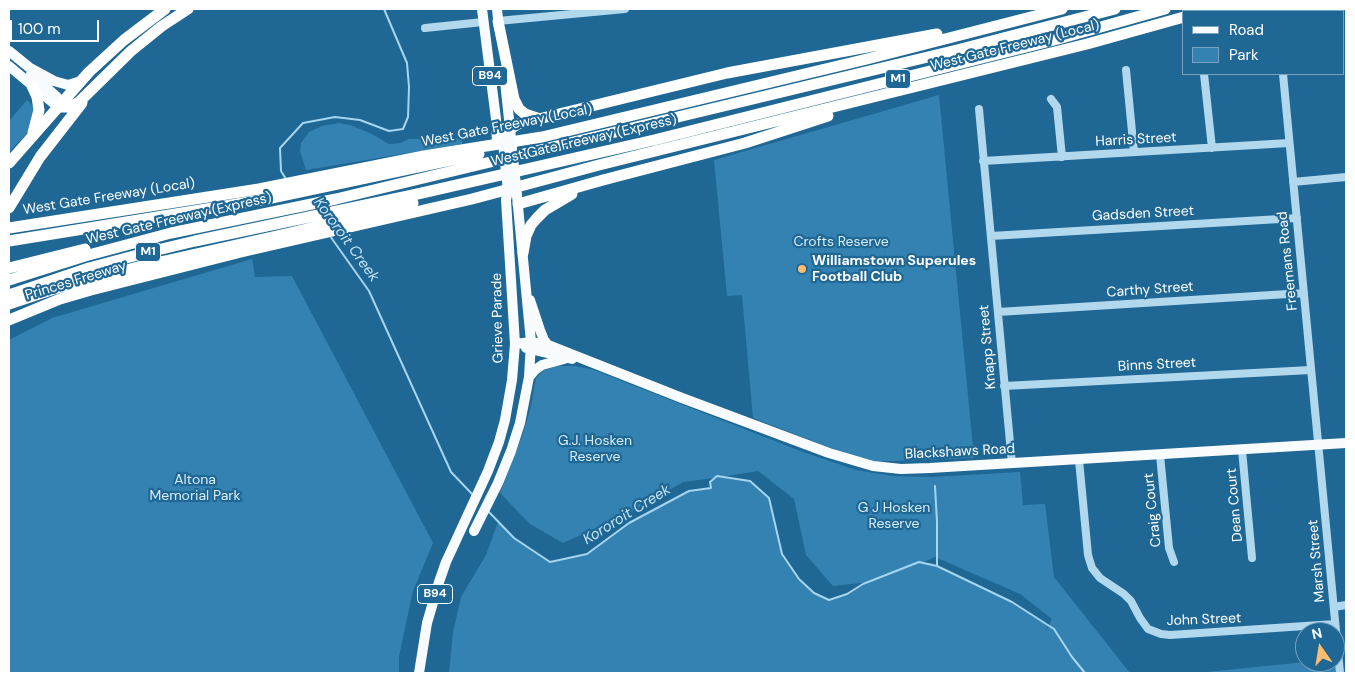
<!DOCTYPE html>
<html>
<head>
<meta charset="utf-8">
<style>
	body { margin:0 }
	#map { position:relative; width:1355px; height:682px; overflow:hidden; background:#1f6794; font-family:"DM Sans",sans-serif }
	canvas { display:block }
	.frame { position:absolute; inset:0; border:10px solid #fff; pointer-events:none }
	.legend { position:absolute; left:1182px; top:10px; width:162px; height:65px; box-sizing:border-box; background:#1f6794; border:1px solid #79a4bf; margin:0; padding:6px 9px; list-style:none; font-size:15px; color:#fff }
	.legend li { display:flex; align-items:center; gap:10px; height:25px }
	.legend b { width:25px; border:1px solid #79a4bf }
	.north { position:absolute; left:1295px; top:622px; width:50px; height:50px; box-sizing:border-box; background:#1f6794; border:1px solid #79a4bf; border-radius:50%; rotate:347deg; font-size:14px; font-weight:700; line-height:20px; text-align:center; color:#fff }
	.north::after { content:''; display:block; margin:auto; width:18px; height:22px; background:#fcbc72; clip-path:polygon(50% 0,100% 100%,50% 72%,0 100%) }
	.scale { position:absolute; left:10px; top:20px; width:89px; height:22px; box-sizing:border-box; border:2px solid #fff; border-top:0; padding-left:6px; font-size:15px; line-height:18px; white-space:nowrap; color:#fff; -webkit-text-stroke:4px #1f6794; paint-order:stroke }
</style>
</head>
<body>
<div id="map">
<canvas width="1355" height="682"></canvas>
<div class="frame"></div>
<ul class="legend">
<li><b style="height:6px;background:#f9fcff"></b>Road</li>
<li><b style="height:14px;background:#3482b1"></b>Park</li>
</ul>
<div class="north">N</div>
<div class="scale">100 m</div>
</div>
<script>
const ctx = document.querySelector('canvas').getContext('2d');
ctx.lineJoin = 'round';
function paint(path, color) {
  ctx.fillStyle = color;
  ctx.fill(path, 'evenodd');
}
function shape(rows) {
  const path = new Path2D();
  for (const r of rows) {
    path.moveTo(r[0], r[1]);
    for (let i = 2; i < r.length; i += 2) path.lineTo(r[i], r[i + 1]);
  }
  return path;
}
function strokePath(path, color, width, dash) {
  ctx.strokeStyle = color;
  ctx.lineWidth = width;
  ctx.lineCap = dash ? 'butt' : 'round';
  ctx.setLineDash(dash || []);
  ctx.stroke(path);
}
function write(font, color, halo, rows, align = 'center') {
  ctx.font = font + ' "DM Sans",sans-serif';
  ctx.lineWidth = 4.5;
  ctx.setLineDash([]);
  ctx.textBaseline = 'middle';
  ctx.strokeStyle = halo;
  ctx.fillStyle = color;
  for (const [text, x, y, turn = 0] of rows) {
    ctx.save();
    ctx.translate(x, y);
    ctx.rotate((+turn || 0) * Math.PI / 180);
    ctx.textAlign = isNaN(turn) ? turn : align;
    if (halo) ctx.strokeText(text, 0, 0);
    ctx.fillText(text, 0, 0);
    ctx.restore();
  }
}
const green = shape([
	[939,95,974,458,868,462,753,418,742,295,727,296,714,160],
	[27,100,37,110,30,130,9,152,9,121],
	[339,123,350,125,370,133,389,144,400,143,409,139,462,138,462,144,306,170,300,151,301,143,309,132,322,126],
	[252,259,255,277,292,276,433,543,413,591,399,656,399,673,9,673,9,340,52,318],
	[558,366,575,366,594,370,803,452,856,470,893,476,931,477,1020,472,1023,505,1045,504,1054,577,1130,673,449,673,453,632,461,597,486,555,498,522,514,538,550,562,587,554,629,523,689,491,710,488,710,482,714,478,683,482,626,515,563,543,530,524,500,493,522,436,531,406,536,378,544,370],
	[758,471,794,499,806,555,833,586,870,582,847,594,829,600,814,593,799,579,782,554,769,498,749,481,721,477],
	[935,557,1020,594,1052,619,1044,635,1048,625,1012,602,937,566,922,563],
	[1335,659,1337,673,1196,673,1305,662,1335,662]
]);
const stream = shape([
	[286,179,281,171,280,148,303,123,335,117,360,120,389,131,403,129,408,117,409,87,407,63,384,9],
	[330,236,369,291,451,472,473,495],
	[935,486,937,522,937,566],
	[488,511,514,538,550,562,587,554,629,523,689,491,711,488,710,482,717,476,750,481,769,498,782,554,799,579,814,593,829,600,847,594,863,584,919,562,937,566,1012,602,1054,629,1072,657,1085,673]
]);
const minor = shape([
	[1277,9,1277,11],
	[498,21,625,9],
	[425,28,483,22],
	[1126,70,1134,152],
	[1204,74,1212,148],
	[1283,74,1340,673],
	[1051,99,1057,107,1062,157],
	[979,109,1012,464],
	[983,161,1289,143],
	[1293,182,1346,177],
	[991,236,1297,218],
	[998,312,1304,293],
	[1004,386,1311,370],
	[1242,450,1252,558],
	[1160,455,1169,548,1174,562],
	[1079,460,1088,555,1092,568,1100,578,1124,594,1131,601,1140,618,1148,629,1161,634,1170,635,1335,624],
	[1334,607,1346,605]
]);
const major = shape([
	[482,9,496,119,497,144],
	[497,9,499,28],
	[9,51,30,68,54,81,68,85,81,81],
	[9,66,58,107],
	[31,74,57,97,61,103],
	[503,143,505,137,510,129,504,72],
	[530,300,540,330,544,340,548,345],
	[515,344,531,342,548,345,682,398,829,453,873,466,901,469,930,468,1346,443],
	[526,348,572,359],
	[529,377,535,370,542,365,564,359],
	[474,531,498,483,511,451,520,423,529,377,531,342,517,196],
	[419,673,427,623,439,582,446,562,488,471,499,442,505,420,512,380,515,344,506,200]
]);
const highway = shape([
	[1203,11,1212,9],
	[498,21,514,99,519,109,525,114,540,119],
	[32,86,37,97,39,110,33,133],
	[58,107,70,107,79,102,131,51,162,26,188,9],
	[510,129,518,124,727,73,937,34],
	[9,163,89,72,124,40,165,9],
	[518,204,603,180,745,143,828,116],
	[9,208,40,157,82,103],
	[9,228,259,189,424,156,542,137,867,59,1062,9],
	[9,241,262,200,479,154],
	[523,253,526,236,531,225,537,218,545,210,572,194],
	[9,268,85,249],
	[9,280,85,256,171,233,336,199,957,50,1115,9],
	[9,295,89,268,145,253,195,241,413,195,654,140,1058,39,1165,9],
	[9,304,54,289,138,267,290,233,413,203],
	[9,320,60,299,91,290,241,252,472,199,599,165,1087,44,1184,17]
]);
const majorBridge = shape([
	[510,129,517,195],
	[503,143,508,191,506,200]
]);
const markers = [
	[802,269,5,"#fcbc72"]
];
const shields = [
	[490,76,35],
	[898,79,25],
	[148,252,25],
	[435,594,35]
];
const shieldNames = [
	["B94",490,76],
	["M1",898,79],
	["M1",148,252],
	["B94",435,594]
];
const streetNames = [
	["West Gate Freeway (Local)",1015,46,-14],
	["West Gate Freeway (Local)",507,126,-11],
	["Harris Street",1136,140,-3],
	["West Gate Freeway (Express)",584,141,-13],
	["West Gate Freeway (Local)",109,197,-9],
	["Gadsden Street",1143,214,-3],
	["West Gate Freeway (Express)",179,219,-13],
	["Freemans Road",1288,261,-96],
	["Princes Freeway",76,281,-17],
	["Carthy Street",1150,290,-4],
	["Grieve Parade",498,318,-91],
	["Knapp Street",988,347,-95],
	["Binns Street",1157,365,-3],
	["Blackshaws Road",960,452,-3],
	["Dean Court",1235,505,-95],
	["Craig Court",1153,510,-96],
	["Marsh Street",1317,561,-95],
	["John Street",1204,620,-2]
];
const parkNames = [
	["Crofts Reserve",841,242],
	["G.J. Hosken",595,441],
	["Reserve",595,457],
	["Altona",195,480],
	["Memorial Park",195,496],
	["G J Hosken",894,508],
	["Reserve",894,524]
];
const poiNames = [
	["Williamstown Superules",812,261],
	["Football Club",812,277]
];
const waterNames = [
	["Kororoit Creek",346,240,54],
	["Kororoit Creek",627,515,-32]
];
paint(green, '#3482b1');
strokePath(stream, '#a5d5ef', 2);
strokePath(minor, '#b2d8ee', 8);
strokePath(major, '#f9fcff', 10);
strokePath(highway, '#fff', 11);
strokePath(majorBridge, '#f9fcff', 10);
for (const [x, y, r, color] of markers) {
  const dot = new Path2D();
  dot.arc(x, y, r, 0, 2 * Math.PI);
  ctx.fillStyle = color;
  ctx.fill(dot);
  strokePath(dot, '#1f6794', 2);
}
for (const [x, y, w] of shields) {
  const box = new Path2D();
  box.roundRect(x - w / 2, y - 9.5, w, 19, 4);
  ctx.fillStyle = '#1f6794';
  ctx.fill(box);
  strokePath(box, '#fff', 1);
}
write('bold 12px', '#fff', null, shieldNames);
write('14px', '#fff', '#1f6794', streetNames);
write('14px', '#d8edfa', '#1f6794', parkNames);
write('bold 14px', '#fff', '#1f6794', poiNames, 'left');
write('italic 15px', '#c1e2f6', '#1f6794', waterNames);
</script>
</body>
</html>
